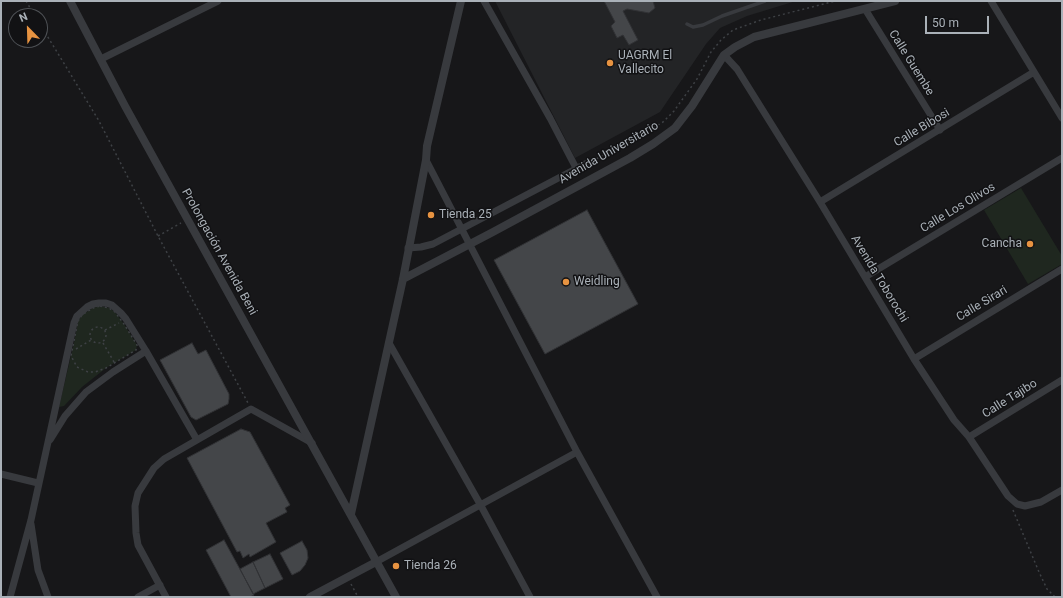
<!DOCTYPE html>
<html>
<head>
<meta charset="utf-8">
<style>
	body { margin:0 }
	#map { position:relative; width:1063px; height:598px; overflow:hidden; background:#171719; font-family:Roboto,sans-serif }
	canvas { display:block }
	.frame { position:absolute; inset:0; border:2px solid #aab1b8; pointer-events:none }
	.north { position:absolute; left:8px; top:8px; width:40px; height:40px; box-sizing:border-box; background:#121214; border:1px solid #4f5256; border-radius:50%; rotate:337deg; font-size:11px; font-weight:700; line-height:16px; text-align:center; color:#aab1b8 }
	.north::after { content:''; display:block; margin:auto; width:14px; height:18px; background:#e79341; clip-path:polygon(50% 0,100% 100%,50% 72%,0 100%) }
	.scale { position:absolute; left:925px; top:16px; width:64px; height:18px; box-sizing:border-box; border:2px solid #aab1b8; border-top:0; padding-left:5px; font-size:12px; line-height:14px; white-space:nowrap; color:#aab1b8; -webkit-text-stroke:3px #121214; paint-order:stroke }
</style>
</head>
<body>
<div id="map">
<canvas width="1063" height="598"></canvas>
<div class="frame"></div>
<div class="north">N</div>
<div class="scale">50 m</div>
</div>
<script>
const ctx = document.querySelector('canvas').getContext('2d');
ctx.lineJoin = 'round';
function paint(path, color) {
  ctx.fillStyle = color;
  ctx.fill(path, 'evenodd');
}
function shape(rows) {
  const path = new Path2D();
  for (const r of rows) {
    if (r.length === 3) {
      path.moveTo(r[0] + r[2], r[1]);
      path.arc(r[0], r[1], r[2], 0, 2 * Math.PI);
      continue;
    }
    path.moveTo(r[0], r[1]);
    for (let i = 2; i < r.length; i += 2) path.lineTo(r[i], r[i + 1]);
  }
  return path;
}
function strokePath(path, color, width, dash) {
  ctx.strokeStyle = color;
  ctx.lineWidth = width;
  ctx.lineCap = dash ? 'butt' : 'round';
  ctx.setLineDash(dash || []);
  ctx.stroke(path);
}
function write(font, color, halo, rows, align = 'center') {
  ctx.font = font + ' Roboto,sans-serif';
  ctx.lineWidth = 3;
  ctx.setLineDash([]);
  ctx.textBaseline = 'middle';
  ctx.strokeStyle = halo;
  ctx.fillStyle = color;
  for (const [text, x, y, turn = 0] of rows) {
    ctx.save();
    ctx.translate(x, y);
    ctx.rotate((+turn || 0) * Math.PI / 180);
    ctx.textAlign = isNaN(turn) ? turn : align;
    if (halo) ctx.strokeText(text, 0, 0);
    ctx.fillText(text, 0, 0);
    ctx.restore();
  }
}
const built = shape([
	[495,1,796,1,747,16,720,28,706,44,660,112,575,158]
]);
const green = shape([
	[1021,188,1062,256,1062,264,1028,284,984,210],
	[100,306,109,308,115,312,124,324,137,345,136,350,106,368,82,387,64,406,59,407,74,343,78,321,82,315,93,308]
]);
const building = shape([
	[604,1,653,1,655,8,649,13,627,9,623,11,638,40,629,45,623,35,617,38,611,26,615,22,604,1],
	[587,210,638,304,545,354,494,260,587,210],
	[192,343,198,354,206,350,229,394,229,399,228,404,196,420,191,417,160,360,192,343],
	[241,429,250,432,290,505,285,508,287,512,266,523,276,542,250,557,249,554,243,558,240,551,237,552,187,458,241,429],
	[224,540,254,595,250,597,231,597,206,550,224,540],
	[302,541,307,550,308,558,305,565,300,571,292,575,280,553,302,541],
	[270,554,283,579,265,588,253,562,270,554],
	[253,562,265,588,253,594,240,569,253,562]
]);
const path = shape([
	[26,1,35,16],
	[40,24,99,121,158,236,248,403],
	[592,161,629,142,663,122,674,111,697,79,711,52,721,40,733,30,761,20,835,1],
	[158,236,181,223],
	[100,306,109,308,115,312,124,324,137,345,136,350,106,368,95,372,88,372,77,367,71,356,78,321,82,315,88,311,93,308,100,306],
	[98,335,8],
	[105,330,119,323],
	[103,343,114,362],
	[76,349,91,340],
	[1013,510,1039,572,1047,589,1055,597],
	[351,584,358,597]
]);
const service = shape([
	[687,24,693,27,703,25,722,16,765,1]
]);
const minor = shape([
	[484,1,550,118,576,168],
	[991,1,1062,118],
	[865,9,940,130],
	[724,55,737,69,820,202,914,359,954,420,969,437,1008,496,1017,504,1025,506,1041,502,1062,490],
	[101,59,218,1],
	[426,160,577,452,657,597],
	[820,202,1034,72],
	[408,248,421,247,433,244,585,164],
	[865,277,1062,158],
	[389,343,480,504,530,597],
	[914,359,1062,269],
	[969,437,1062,380],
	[50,440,65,416,86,392,113,372,146,351],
	[197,440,251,409,312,443],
	[1,474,38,483],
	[31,524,38,570,48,597],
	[376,562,577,452],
	[10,597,31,520,74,323,77,316,87,307,93,304,99,303,106,303,112,305,121,313,126,319,146,351,197,440,164,459,154,468,138,493,135,506,136,533,138,545,166,597],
	[138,597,160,585]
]);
const tertiary = shape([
	[70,1,125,106,396,597],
	[403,279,493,232,630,158,653,144,675,128,692,106,724,55,735,47,754,37,895,1],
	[351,514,403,279,426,160,427,146,461,1],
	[310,597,376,562]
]);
const markers = [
	[610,63,4,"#e79341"],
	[431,215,4,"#e79341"],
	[1030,244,4,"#e79341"],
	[566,282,4,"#e79341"],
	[396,566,4,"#e79341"]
];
const poiNames = [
	["UAGRM El",618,56],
	["Vallecito",618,70],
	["Tienda 25",439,215],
	["Cancha",1022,244,"right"],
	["Weidling",574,282],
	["Tienda 26",404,566]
];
const streetNames = [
	["Calle Guembe",911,63,58],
	["Calle Bibosi",922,128,-31],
	["Avenida Universitario",609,153,-30],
	["Calle Los Olivos",958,208,-31],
	["Prolongación Avenida Beni",219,252,61],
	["Avenida Toborochi",879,279,59],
	["Calle Sirari",982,304,-31],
	["Calle Tajibo",1010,399,-32]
];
paint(built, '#232426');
paint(green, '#1f271f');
paint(building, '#444649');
strokePath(building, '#313235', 1);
strokePath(path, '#3e4145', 1.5, [2, 3]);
strokePath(service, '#383a3e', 3.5);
strokePath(minor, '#383a3e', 7);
strokePath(tertiary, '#383a3e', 8);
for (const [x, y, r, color] of markers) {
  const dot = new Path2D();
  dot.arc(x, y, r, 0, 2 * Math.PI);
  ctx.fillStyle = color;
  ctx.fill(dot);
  strokePath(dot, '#121214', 1.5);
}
write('12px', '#aab1b8', '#121214', poiNames, 'left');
write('12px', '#aab1b8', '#121214', streetNames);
</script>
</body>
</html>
